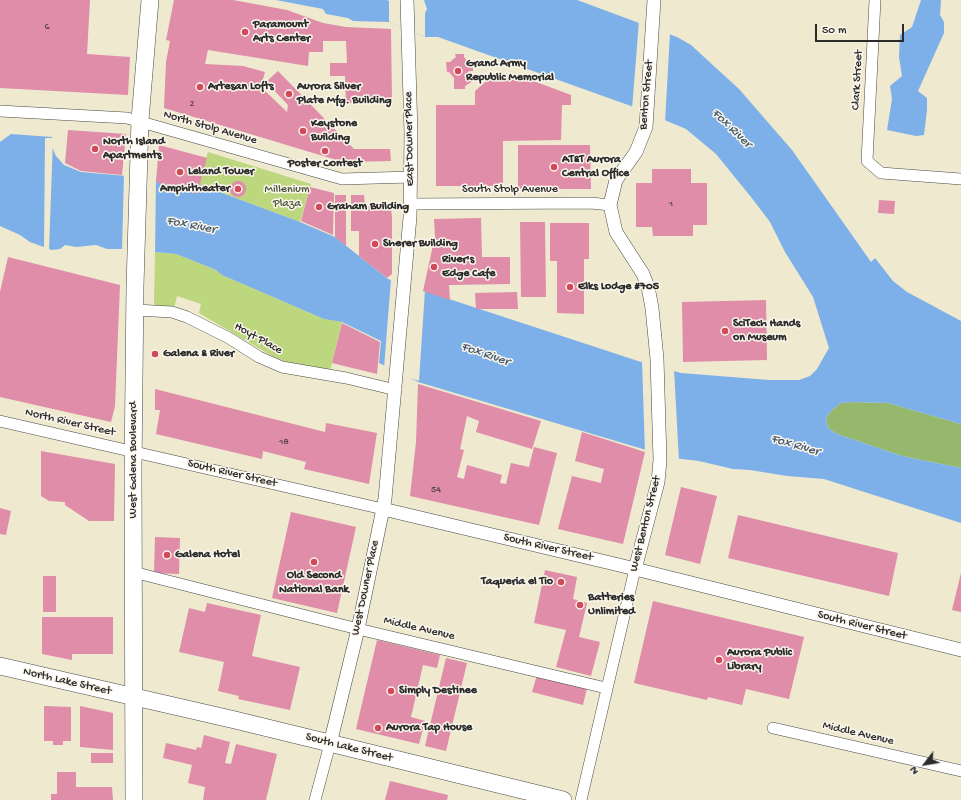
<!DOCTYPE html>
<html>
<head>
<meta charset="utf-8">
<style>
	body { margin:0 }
	#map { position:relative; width:961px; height:800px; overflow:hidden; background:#eee9cf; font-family:"Gochi Hand",sans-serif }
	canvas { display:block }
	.north { position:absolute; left:905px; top:744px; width:40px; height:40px; -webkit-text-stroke:3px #fbf7ec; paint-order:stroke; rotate:239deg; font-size:11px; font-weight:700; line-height:16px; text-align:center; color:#2b2b2b }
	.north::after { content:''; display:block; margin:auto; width:14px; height:18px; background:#2b2b2b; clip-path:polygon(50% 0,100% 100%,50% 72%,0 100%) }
	.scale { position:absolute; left:815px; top:24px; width:89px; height:18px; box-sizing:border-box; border:2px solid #2b2b2b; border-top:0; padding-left:5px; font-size:12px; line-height:14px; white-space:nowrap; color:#2b2b2b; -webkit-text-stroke:3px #fbf7ec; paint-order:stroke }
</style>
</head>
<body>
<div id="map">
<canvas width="961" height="800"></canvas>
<div class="north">N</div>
<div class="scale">50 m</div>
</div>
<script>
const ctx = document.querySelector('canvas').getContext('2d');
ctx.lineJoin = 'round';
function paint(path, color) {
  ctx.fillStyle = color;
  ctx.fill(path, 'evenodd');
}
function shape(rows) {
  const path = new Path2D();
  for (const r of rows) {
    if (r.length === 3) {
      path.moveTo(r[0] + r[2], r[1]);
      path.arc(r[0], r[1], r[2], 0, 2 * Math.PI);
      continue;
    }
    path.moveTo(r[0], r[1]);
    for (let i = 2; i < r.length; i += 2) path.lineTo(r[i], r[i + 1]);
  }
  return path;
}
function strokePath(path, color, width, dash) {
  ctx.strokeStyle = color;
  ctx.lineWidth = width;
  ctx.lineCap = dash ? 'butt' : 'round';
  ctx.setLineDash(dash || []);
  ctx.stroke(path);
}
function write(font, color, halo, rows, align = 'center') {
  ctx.font = font + ' "Gochi Hand",sans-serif';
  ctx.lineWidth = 3;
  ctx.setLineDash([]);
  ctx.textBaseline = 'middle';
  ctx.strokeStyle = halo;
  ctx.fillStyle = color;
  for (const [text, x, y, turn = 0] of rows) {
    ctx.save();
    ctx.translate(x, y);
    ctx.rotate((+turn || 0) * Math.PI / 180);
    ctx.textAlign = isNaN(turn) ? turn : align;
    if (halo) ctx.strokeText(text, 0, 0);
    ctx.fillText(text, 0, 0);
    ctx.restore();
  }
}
const green = shape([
	[208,152,311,184,300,222,198,184],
	[155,252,176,254,189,259,216,270,222,275,324,319,342,322,330,371,291,364,272,356,199,313,201,304,177,296,174,308,154,306]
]);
const forest = shape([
	[852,402,888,403,961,424,961,468,902,456,837,434,828,428,826,422,827,416,833,409,841,403]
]);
const water = shape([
	[276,0,577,0,677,37,691,45,739,89,792,150,871,262,875,258,893,281,907,292,961,321,961,424,888,403,852,402,841,403,833,409,827,416,826,422,828,428,837,434,902,456,961,468,961,523,824,479,787,476,750,470,733,469,699,461,673,458,418,382,379,363,381,341,342,322,324,319,222,275,216,270,189,259,176,254,122,249,107,249,96,245,76,247,65,245,60,249,52,250,30,242,20,235,0,226,0,142,11,134,52,137,52,147,56,156,64,165,81,172,161,179,198,184,300,222,335,237,388,279,638,361,681,373,769,380,799,380,810,376,817,369,829,348,813,297,785,252,770,222,751,197,716,154,686,129,631,106,438,37,425,37,389,22,353,21,348,18,326,14,323,9],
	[921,0,941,0,940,15,944,22,944,33,918,91,927,98,927,110,924,135,916,136,887,130,892,99,890,86,902,76,899,57,900,35,912,27]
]);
const pier = shape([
	[387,0,424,0,427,9,425,13,425,37,389,22,389,1],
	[639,21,670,33,665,123,632,109],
	[45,138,53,138,49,251,44,249],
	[124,174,156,177,155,254,122,251],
	[391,279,425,290,419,381,399,375,384,368],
	[642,361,674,369,679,461,645,453]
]);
const building = shape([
	[0,0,90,0,87,54,130,57,128,95,0,88],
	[174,0,233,0,287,10,323,23,346,27,391,29,392,103,346,103,345,76,330,76,330,63,347,63,346,41,323,41,323,52,309,52,308,66,208,50,205,64,243,66,265,72,261,87,287,112,288,105,266,82,278,71,354,149,390,149,391,161,343,162,164,108,166,62,170,41,166,40],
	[455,54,464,54,464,57,469,63,473,63,473,71,469,71,464,76,469,76,473,81,465,86,465,89,454,89,454,78,449,72,447,72,446,62,450,62,456,57],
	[492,76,520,76,571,95,571,105,562,105,561,140,503,141,503,186,436,186,436,105,475,105,475,91],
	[68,130,126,134,122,175,81,171,65,163],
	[159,145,207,158,197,194,156,182],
	[518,145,590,145,591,189,518,189],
	[652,169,691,169,691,183,707,183,707,225,693,225,693,236,653,236,652,227,636,227,636,183,652,183],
	[238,189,8],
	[310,187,334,193,333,235,301,221],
	[335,195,346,195,346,246,335,237],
	[351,195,364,195,365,206,391,206,392,219,392,274,387,278,359,256,359,231,351,231],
	[879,200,895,201,894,214,878,213],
	[481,218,482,257,510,257,510,284,449,285,450,300,423,291,435,236,434,219],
	[520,222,545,222,546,297,521,297],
	[550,223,589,223,589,259,584,259,584,314,557,313,557,261,550,261],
	[8,257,120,285,115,406,111,422,0,397,0,292],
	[517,292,518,309,476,309,475,293],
	[766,300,767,360,683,362,682,302],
	[342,323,380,342,377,374,332,363],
	[418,384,541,421,532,449,476,432,479,421,467,416,460,449,464,450,457,477,464,479,467,465,502,475,500,483,506,484,511,463,529,467,534,447,557,453,539,525,410,496,416,442],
	[155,389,325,432,326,423,377,433,369,484,304,469,306,462,263,451,262,459,156,434,160,410,155,410],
	[582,432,645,452,623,544,558,529,572,476,601,483,602,477,604,469,575,461],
	[41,451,115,464,114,521,89,521,65,505,65,502,49,501,41,496],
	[681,487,717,496,700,564,665,555],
	[0,508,11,511,6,535,0,534],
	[291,512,356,527,337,613,272,598],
	[738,515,898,553,889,596,728,558],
	[155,537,180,538,179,574,154,573],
	[545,570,577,577,573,599,587,603,579,637,600,642,591,676,556,667,566,630,534,623],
	[961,573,961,612,952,610],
	[43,576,56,576,56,612,43,612],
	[653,601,804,637,789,699,746,689,742,705,708,697,707,700,634,683],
	[207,603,261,615,252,656,300,667,290,710,238,699,239,696,218,691,224,662,179,652,189,608,205,612],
	[42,617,113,617,113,654,72,654,72,660,42,654],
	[377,640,440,655,437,668,423,665,411,717,425,721,419,744,356,729],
	[446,658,467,663,446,751,425,746],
	[537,675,587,688,583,705,532,692],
	[44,706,71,707,71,741,63,741,63,745,53,745,53,741,44,741],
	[80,706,113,713,113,750,80,747],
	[204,735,230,742,225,763,231,764,236,744,277,754,266,800,203,800,205,787,188,783,192,765,163,758,166,743,196,750,197,747,201,748],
	[91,753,113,753,113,763,91,763],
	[57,772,76,772,76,787,112,787,113,800,51,800,51,794,57,794],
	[390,781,448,795,447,800,385,800]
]);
const minor = shape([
	[875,0,867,161,881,173,961,179],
	[0,111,127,118,342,179,411,177],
	[410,204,591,203,610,205],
	[135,310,172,312,187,317,229,338,259,357,282,367,346,378,396,390],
	[0,421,383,509],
	[133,572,358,629,606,688],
	[773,728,961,771],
	[315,800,330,744],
	[581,800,635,569]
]);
const tertiary = shape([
	[383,509,619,565,961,650],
	[635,569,658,482,660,460,657,359,652,308,648,287,643,274,616,232,610,205,616,180,636,152,646,127,654,0],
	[330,744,358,629,385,499,410,217,411,133,407,0]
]);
const primary = shape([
	[0,666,235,720,563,800],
	[134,800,133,471,135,286,140,120,150,0]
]);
const markers = [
	[245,32,4,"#d1495b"],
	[458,71,4,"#d1495b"],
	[200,87,4,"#d1495b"],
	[289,94,4,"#d1495b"],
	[303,131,4,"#d1495b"],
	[95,149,4,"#d1495b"],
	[325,151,4,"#d1495b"],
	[554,167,4,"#d1495b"],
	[180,172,4,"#d1495b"],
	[238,189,4,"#d1495b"],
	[319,207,4,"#d1495b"],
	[375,244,4,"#d1495b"],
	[434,267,4,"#d1495b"],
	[570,287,4,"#d1495b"],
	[725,331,4,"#d1495b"],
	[155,354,4,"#d1495b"],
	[167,555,4,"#d1495b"],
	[314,562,4,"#d1495b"],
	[561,582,4,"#d1495b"],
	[580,605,4,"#d1495b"],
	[719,660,4,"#d1495b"],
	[391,691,4,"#d1495b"],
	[378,728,4,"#d1495b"]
];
const numberNames = [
	["6",47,27],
	["2",192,104],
	["1",671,204],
	["18",284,442],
	["54",436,490]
];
const poiNames = [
	["Paramount",253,25],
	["Arts Center",253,39],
	["Grand Army",466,64],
	["Republic Memorial",466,78],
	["Artesan Lofts",208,87],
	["Aurora Silver",297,87],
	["Plate Mfg. Building",297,101],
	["Keystone",311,124],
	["Building",311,138],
	["North Island",103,142],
	["Apartments",103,156],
	["AT&T Aurora",562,160],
	["Central Office",562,174],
	["Poster Contest",325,164,"center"],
	["Leland Tower",188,172],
	["Amphitheater",230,189,"right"],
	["Graham Building",327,207],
	["Sherer Building",383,244],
	["River's",442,260],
	["Edge Cafe",442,274],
	["Elks Lodge #705",578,287],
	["SciTech Hands",733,324],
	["on Museum",733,338],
	["Galena & River",163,354],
	["Galena Hotel",175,555],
	["Old Second",314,576,"center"],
	["National Bank",314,590,"center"],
	["Taqueria el Tio",553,582,"right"],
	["Batteries",588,598],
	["Unlimited",588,612],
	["Aurora Public",727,653],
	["Library",727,667],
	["Simply Destinee",399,691],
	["Aurora Tap House",386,728]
];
const streetNames = [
	["Clark Street",858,80,-87],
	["Benton Street",647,95,-85],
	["North Stolp Avenue",210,128,16],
	["East Downer Place",410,139,-91],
	["South Stolp Avenue",510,190],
	["Hoyt Place",258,339,29],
	["North River Street",70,423,13],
	["West Galena Boulevard",134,460,-90],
	["South River Street",232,474,13],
	["West Benton Street",646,524,-76],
	["South River Street",548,548,13],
	["West Downer Place",366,588,-78],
	["South River Street",862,626,14],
	["Middle Avenue",419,629,13],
	["North Lake Street",67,682,13],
	["Middle Avenue",858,734,13],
	["South Lake Street",349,748,14]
];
const parkNames = [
	["Millenium",287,190],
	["Plaza",287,204]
];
const waterNames = [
	["Fox River",731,129,44],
	["Fox River",191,226,11],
	["Fox River",485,355,19],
	["Fox River",795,446,16]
];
paint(green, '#bcd77d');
paint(forest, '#95b86c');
paint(water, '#7db0e9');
paint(pier, '#eee9cf');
paint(building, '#df8da8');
strokePath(minor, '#484844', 12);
strokePath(tertiary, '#484844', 14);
strokePath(primary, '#484844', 18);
strokePath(minor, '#fff', 11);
strokePath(tertiary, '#fff', 13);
strokePath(primary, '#fff', 17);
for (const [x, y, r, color] of markers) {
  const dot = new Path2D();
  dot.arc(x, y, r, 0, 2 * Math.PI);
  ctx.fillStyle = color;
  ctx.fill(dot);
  strokePath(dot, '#fbf7ec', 1.5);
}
write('10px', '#58444a', null, numberNames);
write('bold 12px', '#2b2b2b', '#fbf7ec', poiNames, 'left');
write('12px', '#2b2b2b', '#fbf7ec', streetNames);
write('12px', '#4f5640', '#fbf7ec', parkNames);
write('italic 13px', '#485a6e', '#fbf7ec', waterNames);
</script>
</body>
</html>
